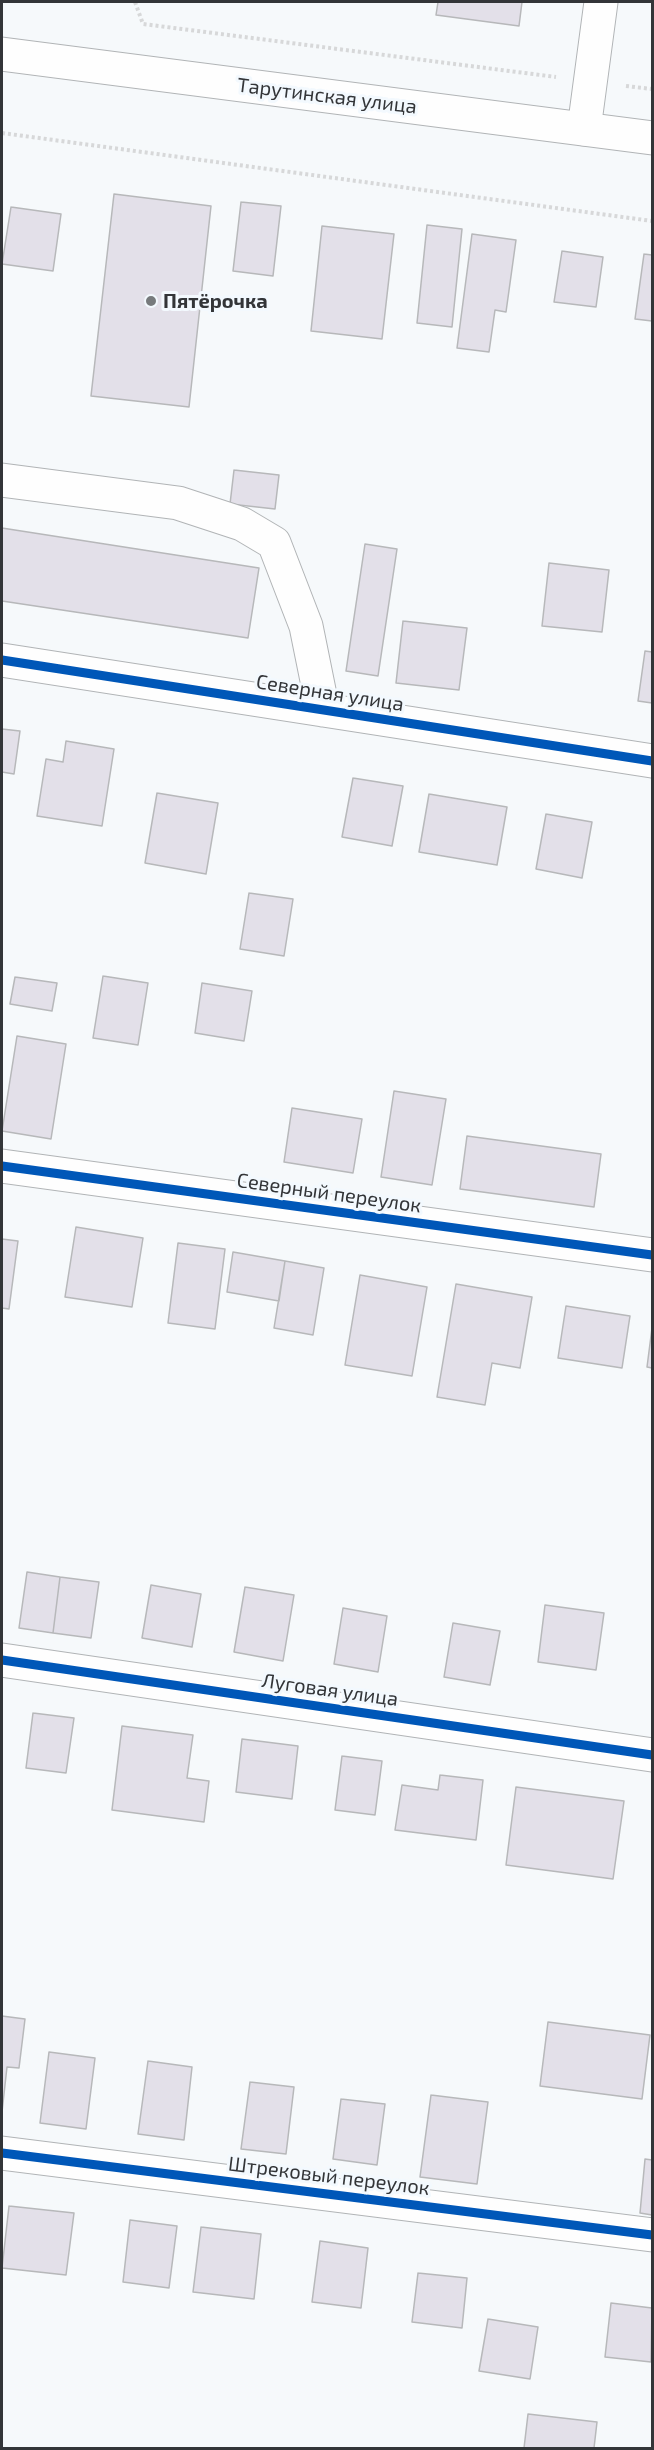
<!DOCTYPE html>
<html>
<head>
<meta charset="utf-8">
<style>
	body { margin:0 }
	#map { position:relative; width:654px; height:2450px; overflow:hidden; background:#f6f9fb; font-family:"Exo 2",sans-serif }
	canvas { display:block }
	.frame { position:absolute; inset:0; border:3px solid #333538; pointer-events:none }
</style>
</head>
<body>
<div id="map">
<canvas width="654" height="2450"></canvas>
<div class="frame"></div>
</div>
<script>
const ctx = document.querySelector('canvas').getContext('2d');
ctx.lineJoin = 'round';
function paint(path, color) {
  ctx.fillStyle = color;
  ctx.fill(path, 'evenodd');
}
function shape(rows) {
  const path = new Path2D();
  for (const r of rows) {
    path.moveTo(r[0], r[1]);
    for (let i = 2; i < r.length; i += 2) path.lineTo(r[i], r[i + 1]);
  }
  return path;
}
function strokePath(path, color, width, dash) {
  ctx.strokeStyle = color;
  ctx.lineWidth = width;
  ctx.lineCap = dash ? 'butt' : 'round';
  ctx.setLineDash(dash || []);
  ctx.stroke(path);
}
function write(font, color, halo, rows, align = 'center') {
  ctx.font = font + ' "Exo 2",sans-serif';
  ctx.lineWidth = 6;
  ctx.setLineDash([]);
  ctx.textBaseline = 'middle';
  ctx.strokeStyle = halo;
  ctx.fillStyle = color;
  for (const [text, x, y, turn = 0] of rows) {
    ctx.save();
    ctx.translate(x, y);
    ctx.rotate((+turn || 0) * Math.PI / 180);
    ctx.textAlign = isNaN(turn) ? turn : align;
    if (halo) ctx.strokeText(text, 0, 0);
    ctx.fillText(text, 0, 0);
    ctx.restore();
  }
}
const building = shape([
	[438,2,522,2,519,26,436,15,438,2],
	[114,194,211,206,189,407,91,396,114,194],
	[241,202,281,206,273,276,233,271,241,202],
	[11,207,61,214,53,271,2,264,11,207],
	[427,225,462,229,452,327,417,323,427,225],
	[322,226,394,234,382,339,311,331,322,226],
	[472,234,516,240,506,312,495,310,489,352,457,348,472,234],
	[562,251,603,257,596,307,554,302,562,251],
	[644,254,652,255,652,321,635,319,644,254],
	[234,470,279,475,275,509,230,504,234,470],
	[2,528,259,568,248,638,2,601,2,528],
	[365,544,397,549,378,676,346,671,365,544],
	[549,563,609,570,602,632,542,626,549,563],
	[403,621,467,628,459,690,396,683,403,621],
	[645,651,652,652,652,703,638,701,645,651],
	[2,729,20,731,14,774,2,772,2,729],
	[66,741,114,749,102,826,37,816,46,759,63,762,66,741],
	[353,778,403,786,392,846,342,837,353,778],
	[157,793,218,803,206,874,145,863,157,793],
	[429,794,507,807,497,865,419,852,429,794],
	[546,814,592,822,582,878,536,869,546,814],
	[249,893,293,899,284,956,240,949,249,893],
	[103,976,148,983,138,1045,93,1038,103,976],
	[15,977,57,983,52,1011,10,1004,15,977],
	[202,983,252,991,244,1041,195,1033,202,983],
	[17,1036,66,1044,51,1139,2,1131,17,1036],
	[394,1091,446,1099,432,1185,381,1177,394,1091],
	[292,1108,362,1119,353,1173,284,1162,292,1108],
	[467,1136,601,1154,594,1207,460,1189,467,1136],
	[76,1227,143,1238,132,1307,65,1297,76,1227],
	[2,1239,18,1241,9,1309,2,1308,2,1239],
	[178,1243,225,1249,215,1329,168,1323,178,1243],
	[233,1252,285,1261,279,1301,227,1292,233,1252],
	[285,1261,324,1268,313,1335,274,1328,285,1261],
	[360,1275,427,1287,412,1376,345,1365,360,1275],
	[456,1284,532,1297,520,1368,492,1363,485,1405,437,1397,456,1284],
	[566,1306,630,1316,622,1368,558,1358,566,1306],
	[652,1328,652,1368,647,1367,652,1328],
	[27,1572,60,1577,53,1633,19,1628,27,1572],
	[60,1577,99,1582,91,1638,53,1633,60,1577],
	[151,1585,201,1594,192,1647,142,1638,151,1585],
	[245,1587,294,1595,283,1661,234,1652,245,1587],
	[545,1605,604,1613,596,1670,538,1662,545,1605],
	[343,1608,387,1616,378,1672,334,1664,343,1608],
	[453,1623,500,1631,490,1685,444,1677,453,1623],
	[33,1713,74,1718,66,1773,26,1768,33,1713],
	[122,1726,193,1735,187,1778,209,1781,204,1822,112,1810,122,1726],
	[242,1739,298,1746,292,1799,236,1792,242,1739],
	[342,1756,382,1761,375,1815,335,1810,342,1756],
	[440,1775,483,1780,476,1840,395,1830,402,1785,438,1790,440,1775],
	[516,1787,624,1801,613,1879,506,1865,516,1787],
	[2,2016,25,2019,19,2068,7,2067,2,2112,2,2016],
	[548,2022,650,2035,642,2099,540,2086,548,2022],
	[49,2052,95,2058,86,2129,40,2123,49,2052],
	[148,2061,192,2067,184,2140,138,2134,148,2061],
	[250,2082,294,2087,286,2154,241,2149,250,2082],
	[431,2095,488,2102,477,2184,420,2177,431,2095],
	[341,2099,385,2104,377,2165,333,2159,341,2099],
	[645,2159,652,2160,652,2215,640,2213,645,2159],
	[9,2206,74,2213,66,2275,2,2268,9,2206],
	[130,2220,177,2226,169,2288,123,2282,130,2220],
	[201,2227,261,2234,254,2299,193,2292,201,2227],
	[320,2241,368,2248,361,2308,312,2302,320,2241],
	[418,2273,467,2278,462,2328,412,2322,418,2273],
	[611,2303,652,2308,651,2362,605,2357,611,2303],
	[488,2319,538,2327,530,2379,479,2371,488,2319],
	[528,2414,597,2422,594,2448,524,2448,528,2414]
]);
const path = shape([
	[135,2,143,24,556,77],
	[626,86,652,89],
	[2,133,652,221]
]);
const minor = shape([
	[584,129,601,2],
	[2,480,178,503,242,524,274,543,306,626,323,710],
	[2,660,652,761],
	[2,1166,652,1255],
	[2,1660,652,1755],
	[2,2153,652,2235]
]);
const major = shape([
	[2,54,652,138]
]);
const cycleway = shape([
	[2,660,652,761],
	[2,1166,652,1255],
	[2,1660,652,1755],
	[2,2153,652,2235]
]);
const markers = [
	[151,301,6,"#777a7c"]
];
const streetNames = [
	["Тарутинская улица",327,96,7],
	["Северная улица",330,693,9],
	["Северный переулок",329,1193,8],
	["Луговая улица",330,1690,8],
	["Штрековый переулок",329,2176,7]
];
const poiNames = [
	["Пятёрочка",163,301]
];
paint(building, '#e3e0e9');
strokePath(building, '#b7b8ba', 1.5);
strokePath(minor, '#b1b4b6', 35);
strokePath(major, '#b1b4b6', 35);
strokePath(path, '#d7d8d9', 4, [3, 3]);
strokePath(minor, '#fefefe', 33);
strokePath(major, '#fefefe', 33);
strokePath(cycleway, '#0057b8', 9);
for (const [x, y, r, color] of markers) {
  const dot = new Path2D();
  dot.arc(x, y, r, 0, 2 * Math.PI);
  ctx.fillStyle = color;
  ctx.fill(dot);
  strokePath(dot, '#f3f9fe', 2);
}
write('20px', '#333538', '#f3f9fe', streetNames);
write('bold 20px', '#333538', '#f3f9fe', poiNames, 'left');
</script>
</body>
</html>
